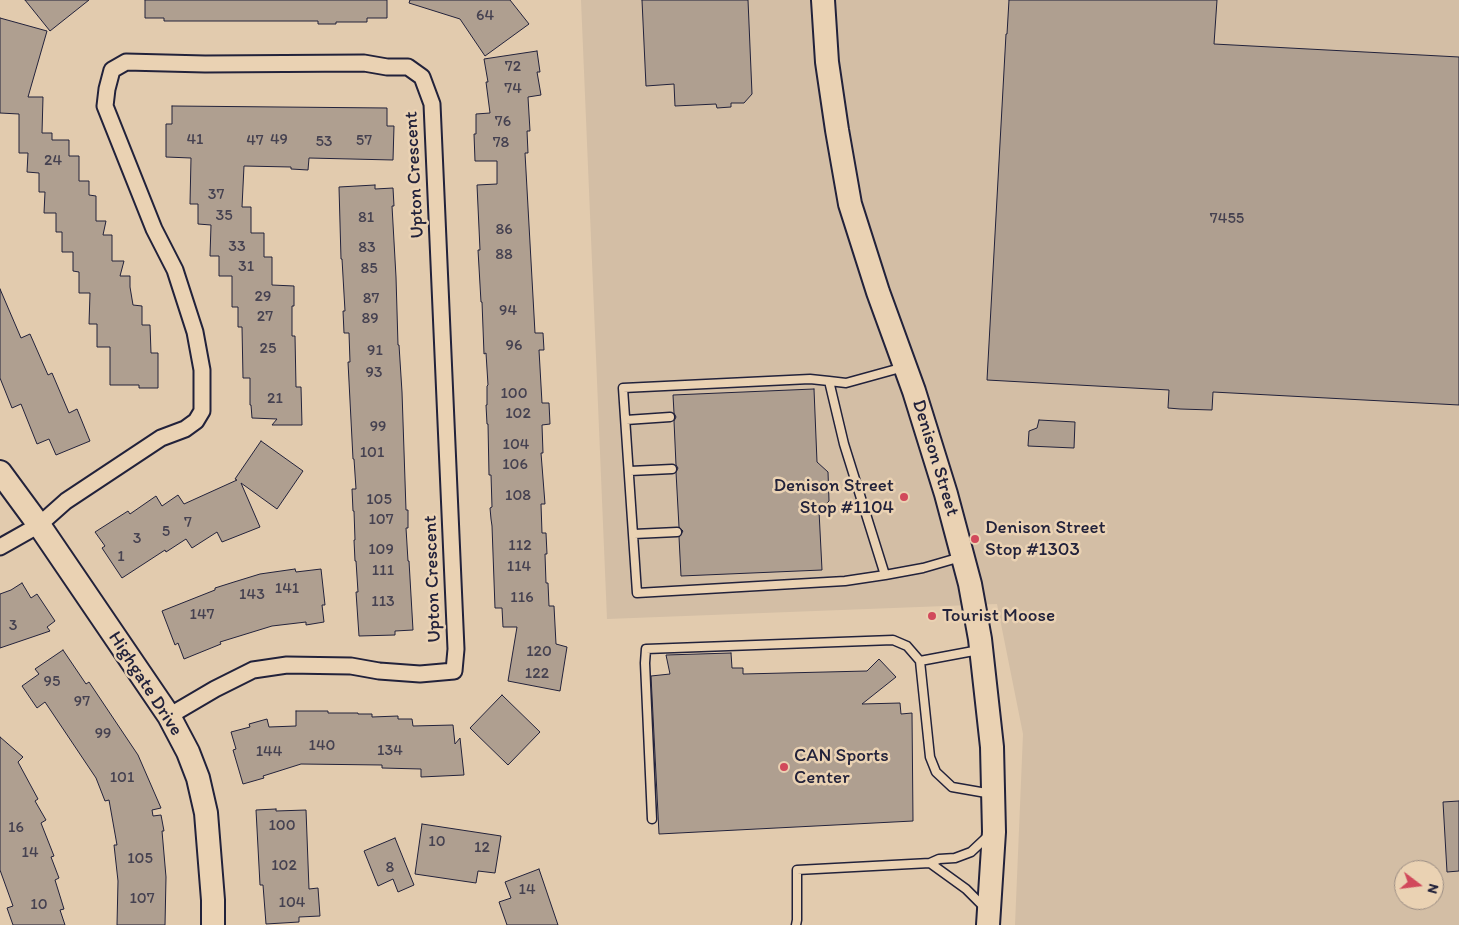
<!DOCTYPE html>
<html>
<head>
<meta charset="utf-8">
<style>
	body { margin:0 }
	#map { position:relative; width:1459px; height:925px; overflow:hidden; background:#e2cbae; font-family:Itim,sans-serif }
	canvas { display:block }
	.north { position:absolute; left:1394px; top:860px; width:50px; height:50px; box-sizing:border-box; background:#ead2b3; border:1px solid #9a8c83; border-radius:50%; rotate:105deg; font-size:14px; font-weight:700; line-height:20px; text-align:center; color:#22223b }
	.north::after { content:''; display:block; margin:auto; width:18px; height:22px; background:#d1495b; clip-path:polygon(50% 0,100% 100%,50% 72%,0 100%) }
</style>
</head>
<body>
<div id="map">
<canvas width="1459" height="925"></canvas>
<div class="north">N</div>
</div>
<script>
const ctx = document.querySelector('canvas').getContext('2d');
ctx.lineJoin = 'round';
function paint(path, color) {
  ctx.fillStyle = color;
  ctx.fill(path, 'evenodd');
}
function shape(rows) {
  const path = new Path2D();
  for (const r of rows) {
    path.moveTo(r[0], r[1]);
    for (let i = 2; i < r.length; i += 2) path.lineTo(r[i], r[i + 1]);
  }
  return path;
}
function strokePath(path, color, width, dash) {
  ctx.strokeStyle = color;
  ctx.lineWidth = width;
  ctx.lineCap = dash ? 'butt' : 'round';
  ctx.setLineDash(dash || []);
  ctx.stroke(path);
}
function write(font, color, halo, rows, align = 'center') {
  ctx.font = font + ' Itim,sans-serif';
  ctx.lineWidth = 5;
  ctx.setLineDash([]);
  ctx.textBaseline = 'middle';
  ctx.strokeStyle = halo;
  ctx.fillStyle = color;
  for (const [text, x, y, turn = 0] of rows) {
    ctx.save();
    ctx.translate(x, y);
    ctx.rotate((+turn || 0) * Math.PI / 180);
    ctx.textAlign = isNaN(turn) ? turn : align;
    if (halo) ctx.strokeText(text, 0, 0);
    ctx.fillText(text, 0, 0);
    ctx.restore();
  }
}
const built = shape([
	[581,0,1459,0,1459,925,1015,925,1023,734,997,604,607,619],
	[1404,870,1434,870,1434,900,1404,900]
]);
const building = shape([
	[25,0,89,0,50,31,25,0],
	[145,0,387,0,387,18,367,18,367,22,336,22,336,24,318,24,318,21,164,21,164,18,145,18,145,0],
	[410,0,510,0,529,24,485,56,460,19,409,3,410,0],
	[642,0,748,0,752,94,744,103,731,103,731,107,717,108,716,104,675,106,674,84,646,86,642,0],
	[1009,0,1217,0,1214,44,1459,57,1459,405,1213,392,1212,410,1180,409,1168,408,1169,390,987,380,1006,34,1007,34,1009,0],
	[0,18,47,31,28,97,43,97,42,133,52,133,52,140,69,140,69,156,79,156,79,181,89,181,89,195,96,196,96,221,106,221,103,235,112,235,112,261,124,261,120,276,130,276,130,287,133,305,142,306,142,325,150,325,151,353,158,353,158,388,139,388,139,385,110,385,110,347,97,347,97,324,89,324,90,293,79,293,79,272,73,271,73,252,62,252,62,232,56,232,56,213,44,213,45,192,39,192,39,173,27,172,28,153,19,153,19,114,0,113,0,18],
	[537,51,540,72,537,72,541,95,528,97,530,131,527,131,528,153,525,153,535,333,543,333,544,350,539,350,542,403,549,403,550,424,542,425,543,453,541,453,545,504,541,504,542,533,546,533,547,554,545,554,546,583,548,583,549,606,554,606,556,644,567,647,560,691,508,681,517,627,503,627,502,608,495,608,492,526,491,519,490,508,492,507,491,475,489,475,488,424,487,424,486,405,487,405,487,386,488,385,486,353,484,354,482,302,481,302,478,250,480,250,477,185,497,184,497,161,475,161,474,134,476,134,476,114,490,113,486,82,488,82,484,59,537,51],
	[172,106,387,108,387,126,394,126,393,160,309,158,308,170,291,169,291,167,244,166,242,207,251,207,251,233,264,233,264,257,272,257,272,285,294,286,294,306,292,306,292,336,295,336,296,387,301,387,302,425,272,425,277,419,252,418,251,405,250,405,250,378,243,378,242,327,238,327,238,307,232,307,232,276,219,276,219,256,210,256,211,225,198,224,198,204,190,204,191,158,166,157,166,124,172,124,172,106],
	[375,185,375,189,393,188,394,206,392,206,396,277,398,345,399,345,402,392,406,510,408,510,408,528,406,528,408,561,409,561,413,630,395,631,395,635,359,636,356,592,358,592,356,561,355,561,354,540,355,540,354,511,353,511,352,489,356,489,354,459,353,459,348,362,350,362,349,333,344,333,343,311,345,311,342,259,341,259,339,187,375,185],
	[0,289,21,338,30,334,48,375,52,373,69,413,77,409,90,441,56,455,49,439,37,444,21,404,12,408,0,378,0,289],
	[814,389,817,462,828,472,829,501,819,511,822,570,681,576,679,537,683,531,679,527,676,472,678,468,676,465,674,421,676,417,674,413,673,395,814,389],
	[1039,420,1075,422,1074,448,1028,446,1029,431,1037,428,1039,420],
	[261,441,303,471,277,509,241,483,260,527,222,542,217,532,192,548,186,539,166,552,165,550,122,578,102,548,105,546,95,532,128,511,130,514,156,496,162,506,178,495,184,504,237,480,235,479,261,441],
	[295,569,296,572,321,569,325,605,322,605,324,622,306,625,306,622,272,626,220,642,221,644,184,659,178,643,175,645,162,611,215,590,215,588,234,582,260,574,295,569],
	[22,583,31,598,37,594,55,621,47,627,50,631,0,648,0,594,11,590,22,583],
	[63,650,86,684,89,682,138,755,161,808,152,810,153,816,161,815,164,831,162,831,166,877,165,925,117,925,118,881,114,845,117,845,109,800,105,801,96,778,45,702,37,708,22,686,39,674,35,669,63,650],
	[731,653,732,668,743,668,743,674,867,671,879,659,896,677,862,704,900,703,901,714,912,713,913,821,659,834,651,676,670,674,666,655,731,653],
	[502,695,540,732,508,765,470,728,502,695],
	[296,711,328,711,328,713,358,713,358,714,372,714,372,717,398,716,398,719,412,719,413,726,453,725,455,744,460,738,464,775,421,777,421,769,382,768,382,765,301,764,263,776,264,778,243,784,233,750,236,749,231,732,250,727,249,724,267,719,269,727,296,726,296,711],
	[0,737,23,757,18,762,38,799,35,801,46,820,41,823,54,856,51,857,59,878,55,880,64,909,60,910,65,925,13,925,7,908,13,906,0,870,0,737],
	[1459,801,1459,871,1447,872,1443,802,1459,801],
	[276,809,276,811,306,810,309,889,318,888,320,916,299,917,299,922,266,924,263,885,260,885,256,810,276,809],
	[422,824,501,836,495,873,478,871,476,883,415,874,422,824],
	[395,838,414,885,398,892,393,879,378,886,364,851,395,838],
	[539,869,558,925,507,925,499,902,511,898,505,882,539,869]
]);
const lane = shape([
	[904,367,846,383,829,381,844,444,885,575,923,568,961,557],
	[829,381,810,379,623,388,637,593,845,581,885,575],
	[626,420,670,417],
	[630,471,672,469],
	[634,534,677,532],
	[920,661,979,650],
	[652,819,645,663,646,649,893,640,907,646,920,661,930,757,936,772,952,787,992,794],
	[930,863,966,889,984,907],
	[796,925,797,920,797,870,930,863,939,859,955,858,971,852,988,836]
]);
const street = shape([
	[0,547,39,525,66,501,161,438,185,429,196,421,202,411,202,370,195,332,175,270,154,229,105,106,107,89,112,70,126,62,205,64,364,63,387,67,408,67,422,77,432,104,456,649,454,671,420,674,379,671,351,666,287,665,253,670,215,689,169,716]
]);
const secondary = shape([
	[823,0,827,62,837,130,850,204,878,292,914,391,946,494,970,584,980,639,992,747,994,832,988,925],
	[0,472,39,525,169,716,188,752,198,778,206,813,213,900,213,925]
]);
const markers = [
	[904,497,5,"#d1495b"],
	[975,539,5,"#d1495b"],
	[932,616,5,"#d1495b"],
	[784,767,5,"#d1495b"]
];
const numberNames = [
	["64",485,16],
	["72",513,67],
	["74",513,89],
	["76",503,122],
	["41",195,140],
	["49",279,140],
	["47",255,141],
	["57",364,141],
	["53",324,142],
	["78",501,143],
	["24",53,161],
	["37",216,195],
	["35",224,216],
	["81",366,218],
	["7455",1227,219],
	["86",504,230],
	["33",237,247],
	["83",367,248],
	["88",504,255],
	["31",246,267],
	["85",369,269],
	["29",263,297],
	["87",371,299],
	["94",508,311],
	["27",265,317],
	["89",370,319],
	["96",514,346],
	["25",268,349],
	["91",375,351],
	["93",374,373],
	["100",514,394],
	["21",275,399],
	["102",518,414],
	["99",378,427],
	["104",516,445],
	["101",372,453],
	["106",515,465],
	["108",518,496],
	["105",379,500],
	["107",381,520],
	["7",188,523],
	["5",166,532],
	["3",137,539],
	["112",520,546],
	["109",381,550],
	["1",121,557],
	["114",519,567],
	["111",383,571],
	["141",287,589],
	["143",252,595],
	["116",522,598],
	["113",383,602],
	["147",202,615],
	["3",13,626],
	["120",539,652],
	["122",537,674],
	["95",52,682],
	["97",82,702],
	["99",103,734],
	["140",322,746],
	["134",390,751],
	["144",269,752],
	["101",122,778],
	["100",282,826],
	["16",16,828],
	["10",437,842],
	["12",482,848],
	["14",30,853],
	["105",140,859],
	["102",284,866],
	["8",390,868],
	["14",527,890],
	["107",142,899],
	["104",292,903],
	["10",39,905]
];
const streetNames = [
	["Upton Crescent",415,175,-93],
	["Denison Street",935,458,73],
	["Upton Crescent",433,579,-92],
	["Highgate Drive",145,684,57]
];
const poiNames = [
	["Denison Street",894,486,"right"],
	["Stop #1104",894,508,"right"],
	["Denison Street",985,528],
	["Stop #1303",985,550],
	["Tourist Moose",942,616],
	["CAN Sports",794,756],
	["Center",794,778]
];
paint(built, '#d3bea5');
paint(building, '#af9f90');
strokePath(building, '#22223b', 1);
strokePath(lane, '#22223b', 11);
strokePath(street, '#22223b', 19);
strokePath(secondary, '#22223b', 26);
strokePath(lane, '#ead2b3', 8);
strokePath(street, '#ead2b3', 15);
strokePath(secondary, '#ead2b3', 22);
for (const [x, y, r, color] of markers) {
  const dot = new Path2D();
  dot.arc(x, y, r, 0, 2 * Math.PI);
  ctx.fillStyle = color;
  ctx.fill(dot);
  strokePath(dot, '#ead2b3', 2);
}
write('16px', '#454150', null, numberNames);
write('19px', '#22223b', '#ead2b3', streetNames);
write('19px', '#22223b', '#ead2b3', poiNames, 'left');
</script>
</body>
</html>
